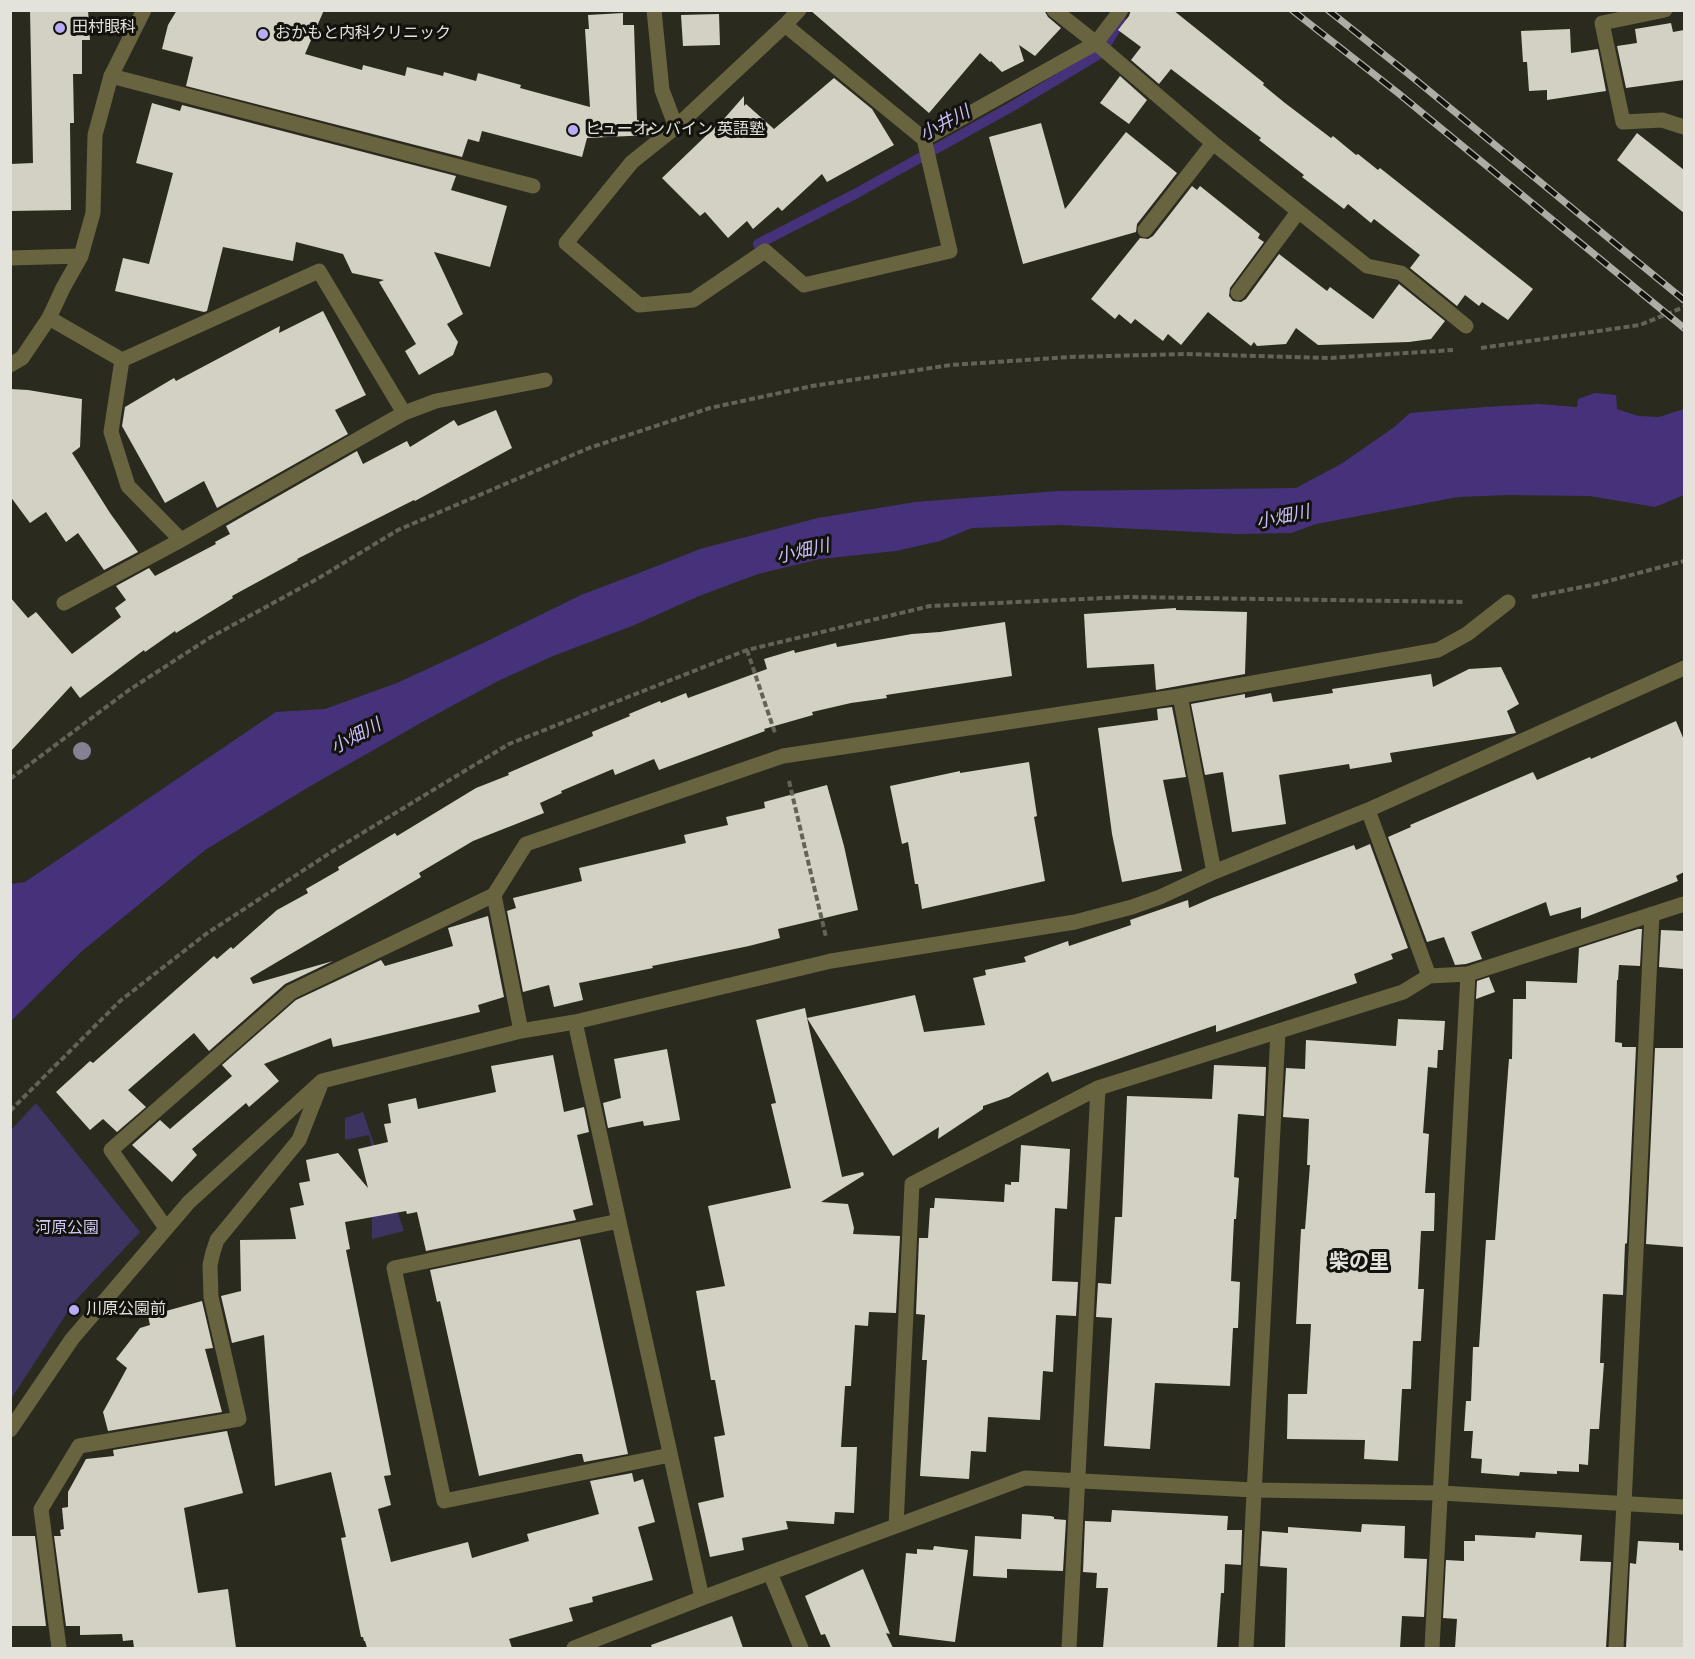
<!DOCTYPE html>
<html>
<head>
<meta charset="utf-8">
<style>
	body { margin:0 }
	#map { position:relative; width:1695px; height:1659px; overflow:hidden; background:#2b2a1f; font-family:"Archivo Narrow",sans-serif }
	canvas { display:block }
	.frame { position:absolute; inset:0; border:12px solid #e3e2db; pointer-events:none }
</style>
</head>
<body>
<div id="map">
<canvas width="1695" height="1659"></canvas>
<div class="frame"></div>
</div>
<script>
const ctx = document.querySelector('canvas').getContext('2d');
ctx.lineJoin = 'round';
function paint(path, color) {
  ctx.fillStyle = color;
  ctx.fill(path, 'evenodd');
}
function shape(rows) {
  const path = new Path2D();
  for (const r of rows) {
    path.moveTo(r[0], r[1]);
    for (let i = 2; i < r.length; i += 2) path.lineTo(r[i], r[i + 1]);
  }
  return path;
}
function strokePath(path, color, width, dash) {
  ctx.strokeStyle = color;
  ctx.lineWidth = width;
  ctx.lineCap = dash ? 'butt' : 'round';
  ctx.setLineDash(dash || []);
  ctx.stroke(path);
}
function write(font, color, halo, rows, align = 'center') {
  ctx.font = font + ' "Archivo Narrow","Noto Sans JP",sans-serif';
  ctx.lineWidth = 6;
  ctx.setLineDash([]);
  ctx.textBaseline = 'middle';
  ctx.strokeStyle = halo;
  ctx.fillStyle = color;
  for (const [text, x, y, turn = 0] of rows) {
    ctx.save();
    ctx.translate(x, y);
    ctx.rotate((+turn || 0) * Math.PI / 180);
    ctx.textAlign = isNaN(turn) ? turn : align;
    if (halo) ctx.strokeText(text, 0, 0);
    ctx.fillText(text, 0, 0);
    ctx.restore();
  }
}
const green = shape([
	[36,1103,140,1232,74,1302,11,1399,11,1130],
	[363,1112,404,1231,372,1239,372,1202,383,1195,369,1135,345,1140,345,1118]
]);
const water = shape([
	[1595,393,1616,395,1617,409,1638,416,1659,417,1684,409,1684,495,1655,507,1590,496,1508,495,1458,497,1316,524,1291,533,1236,534,1060,525,972,528,940,541,896,551,820,559,758,574,699,596,632,626,553,656,498,681,424,721,307,788,205,850,81,952,11,1021,11,884,25,882,276,712,325,709,397,683,477,646,581,595,639,573,700,549,818,518,915,502,1059,491,1296,488,1341,464,1393,428,1410,413,1485,407,1538,404,1577,407,1578,399]
]);
const stream = shape([
	[758,244,855,194,1011,107,1101,53,1121,20]
]);
const building = shape([
	[30,10,88,10,90,40,82,40,82,74,73,74,74,123,70,123,71,210,10,211,10,164,33,163],
	[177,10,324,10,305,54,362,70,363,65,405,76,407,67,443,76,444,72,476,81,478,73,521,85,520,88,590,107,585,29,589,29,588,15,623,13,623,25,634,25,637,120,661,126,650,135,587,138,582,157,482,131,479,142,468,139,462,157,186,86,193,57,162,49,168,25],
	[810,10,1044,10,1048,17,1061,28,1035,56,1019,45,1024,61,1002,72,991,61,990,62,980,53,929,113],
	[1131,10,1173,10,1264,83,1263,85,1285,103,1331,138,1333,136,1356,155,1358,154,1378,170,1380,168,1533,289,1508,320,1482,302,1479,306,1465,295,1457,306,1410,268,1420,255,1374,219,1371,223,1348,204,1344,209,1302,177,1304,175,1259,140,1261,138,1171,69,1159,84,1131,60,1141,47,1118,30,1129,16],
	[719,14,720,45,683,46,681,15],
	[1671,23,1673,32,1684,30,1684,80,1626,88,1617,46,1637,43,1635,29],
	[1570,29,1571,53,1598,49,1606,91,1547,100,1547,90,1529,91,1527,62,1523,62,1521,31],
	[1120,76,1147,100,1129,124,1100,103],
	[834,78,872,109,894,145,827,182,822,174,782,211,778,207,753,229,747,221,728,238,705,212,700,216,662,178,715,127,716,128,744,96,744,106,746,104,774,129],
	[152,103,180,111,182,105,456,176,451,190,507,206,490,267,434,252,463,314,447,324,458,342,453,355,419,375,405,351,416,344,379,282,384,280,352,273,343,254,296,242,293,261,223,247,207,311,204,312,115,291,123,258,149,264,173,173,136,163],
	[1041,123,1065,209,1126,132,1177,173,1137,224,1136,232,1023,264,989,137],
	[1637,133,1684,170,1684,213,1617,160],
	[1192,186,1197,190,1200,186,1260,234,1258,238,1264,242,1230,288,1229,296,1233,301,1241,302,1246,299,1279,254,1327,291,1330,287,1373,319,1399,284,1445,321,1431,339,1409,342,1318,345,1296,328,1286,344,1257,346,1254,342,1251,346,1208,312,1181,345,1168,334,1163,341,1135,319,1131,324,1119,314,1115,319,1091,299,1140,238,1148,239,1153,236],
	[323,311,366,395,335,410,348,434,217,508,204,481,165,503,122,426,125,407,174,378,176,381,280,326,279,333],
	[10,389,28,390,82,399,80,447,72,453,110,513,138,552,104,570,78,533,66,542,46,512,30,523,10,496],
	[496,410,512,448,415,501,414,500,297,559,298,560,232,596,233,598,176,633,175,631,145,652,144,650,80,698,71,686,10,752,10,597,28,618,36,612,72,654,121,617,115,608,126,600,116,586,149,568,155,576,216,544,215,542,230,534,226,526,357,451,363,464,407,441,410,447,454,420,458,426],
	[1176,608,1176,610,1247,612,1245,674,1156,690,1154,664,1087,668,1084,614],
	[1005,622,1012,676,886,695,887,698,851,703,812,712,813,715,764,729,765,731,659,770,654,759,615,775,613,769,561,791,562,793,540,803,544,813,473,841,419,873,421,877,250,978,253,984,333,961,285,984,209,1051,194,1033,128,1090,146,1107,117,1132,103,1119,90,1130,56,1092,90,1061,93,1063,214,956,217,959,231,947,233,949,277,910,308,893,306,889,339,870,338,867,395,833,397,836,476,788,509,775,508,773,593,736,592,732,630,716,629,714,660,701,661,703,686,693,688,698,767,669,764,659,794,650,795,653,836,643,837,647,912,634,940,632],
	[1501,667,1519,704,1507,711,1516,733,1390,753,1392,762,1350,769,1349,764,1279,775,1286,824,1232,832,1223,772,1205,775,1191,704,1245,694,1245,698,1271,693,1273,702,1333,693,1332,689,1431,674,1433,687,1469,669],
	[1172,707,1186,777,1163,780,1182,871,1122,882,1112,834,1098,728,1158,720,1157,709],
	[1676,721,1684,740,1684,872,1676,876,1678,881,1581,919,1581,907,1550,916,1546,902,1471,932,1482,959,1466,964,1455,965,1444,937,1427,942,1388,837,1411,827,1410,825,1533,772,1537,780,1590,757,1591,759],
	[1029,762,1037,816,1034,817,1045,881,922,909,918,884,915,884,908,842,902,844,890,786,960,771,960,773],
	[827,785,844,846,858,910,778,929,780,938,749,946,652,966,653,968,579,983,583,1000,554,1007,549,985,523,992,507,911,516,908,513,898,582,881,579,868,686,843,684,835,728,825,726,817,765,808,764,802],
	[1370,844,1408,948,1391,954,1393,959,1354,974,1357,983,1216,1032,1216,1025,1052,1082,1048,1072,1009,1097,983,1106,983,1109,938,1139,939,1127,893,1156,807,1018,842,1177,863,1172,864,1175,821,1202,848,1204,854,1228,853,1234,900,1236,896,1313,869,1312,868,1326,855,1325,851,1386,845,1386,841,1447,857,1447,854,1513,835,1512,834,1524,786,1521,788,1529,742,1538,744,1550,710,1557,698,1503,724,1497,714,1437,725,1435,715,1380,711,1380,696,1291,725,1286,708,1206,791,1188,771,1104,776,1103,756,1020,805,1008,807,1018,915,995,924,1032,985,1025,973,978,986,975,985,970,1026,962,1024,957,1068,941,1069,946,1131,925,1130,920,1188,900,1189,908,1212,898,1354,845,1356,850],
	[488,916,504,997,478,1005,480,1012,333,1047,331,1038,264,1064,279,1081,249,1107,246,1103,192,1149,197,1155,172,1182,132,1145,160,1120,170,1129,232,1076,222,1065,296,1000,381,960,385,966,453,946,448,928],
	[1638,929,1642,929,1640,966,1619,965,1618,980,1617,980,1615,1042,1622,1043,1622,1047,1636,1047,1627,1243,1625,1244,1623,1295,1603,1294,1600,1363,1604,1363,1599,1429,1590,1429,1588,1465,1579,1464,1579,1472,1557,1471,1557,1474,1520,1472,1519,1476,1481,1473,1482,1459,1471,1458,1473,1431,1464,1431,1466,1401,1471,1401,1473,1347,1479,1347,1486,1240,1495,1240,1509,1059,1512,1059,1513,999,1526,999,1526,981,1577,983,1579,948],
	[1661,930,1684,931,1684,969,1659,967],
	[1489,977,1495,992,1476,999,1477,981],
	[1398,1019,1445,1021,1443,1050,1438,1050,1437,1068,1428,1067,1423,1133,1429,1134,1425,1193,1435,1193,1434,1231,1421,1231,1418,1289,1424,1289,1421,1341,1413,1341,1411,1389,1402,1389,1398,1461,1364,1459,1365,1440,1287,1439,1288,1394,1307,1394,1311,1324,1296,1324,1301,1229,1305,1229,1310,1165,1307,1165,1309,1119,1283,1117,1286,1068,1305,1069,1306,1040,1396,1046],
	[1655,1048,1684,1048,1684,1247,1646,1244],
	[667,1049,680,1120,644,1126,643,1121,608,1128,603,1103,621,1098,614,1059],
	[553,1055,564,1112,584,1107,589,1132,577,1135,593,1205,573,1210,576,1220,426,1251,417,1212,407,1214,406,1211,345,1222,350,1249,346,1250,391,1475,384,1476,391,1505,378,1509,391,1562,468,1542,472,1558,529,1541,527,1534,599,1514,590,1481,632,1473,634,1482,643,1479,655,1522,638,1527,653,1580,592,1597,593,1602,569,1608,573,1621,509,1639,512,1648,367,1648,365,1641,364,1641,363,1637,361,1637,341,1538,346,1537,331,1472,275,1486,264,1335,232,1343,221,1296,241,1291,240,1240,296,1239,290,1208,304,1205,299,1183,310,1181,306,1160,338,1153,368,1188,358,1149,388,1142,384,1124,391,1123,388,1104,416,1098,418,1109,496,1092,491,1066],
	[1214,1065,1266,1067,1264,1116,1238,1114,1234,1177,1239,1178,1236,1219,1234,1219,1231,1281,1240,1282,1238,1328,1233,1328,1230,1386,1155,1383,1150,1449,1104,1446,1112,1318,1096,1317,1098,1283,1111,1284,1115,1217,1122,1217,1127,1096,1212,1099],
	[1021,1145,1070,1149,1067,1209,1055,1208,1052,1281,1078,1282,1076,1316,1056,1315,1053,1372,1043,1371,1040,1420,988,1417,986,1452,971,1451,969,1479,920,1476,927,1360,922,1360,925,1315,916,1314,919,1238,928,1238,930,1208,934,1208,935,1198,1004,1202,1005,1184,1011,1185,1011,1182,1019,1182],
	[580,1239,628,1454,584,1462,582,1454,577,1454,479,1476,440,1301,437,1302,430,1270],
	[202,1301,213,1348,205,1349,222,1412,108,1431,103,1412,127,1368,116,1359,140,1328,150,1325,148,1316],
	[227,1431,243,1493,184,1508,198,1593,228,1589,236,1648,134,1648,133,1640,123,1641,122,1634,80,1635,80,1626,66,1626,54,1536,61,1536,60,1530,64,1529,62,1508,68,1507,68,1492,86,1459,114,1456,113,1450],
	[1112,1510,1228,1516,1227,1530,1242,1530,1241,1565,1225,1564,1224,1593,1221,1593,1217,1648,1103,1648,1108,1588,1096,1588,1097,1573,1083,1572,1085,1521,1111,1522],
	[1022,1514,1051,1516,1054,1517,1054,1519,1066,1520,1063,1571,1007,1569,1007,1578,973,1576,975,1536,1021,1539],
	[1362,1524,1405,1526,1404,1558,1427,1559,1424,1617,1402,1616,1400,1648,1285,1648,1287,1568,1260,1566,1262,1531,1288,1533,1288,1527,1361,1532],
	[1536,1532,1582,1535,1580,1561,1611,1562,1606,1648,1455,1648,1457,1619,1443,1618,1446,1560,1464,1561,1464,1541,1475,1541,1475,1535,1535,1538],
	[10,1536,35,1536,46,1626,10,1626],
	[1638,1541,1679,1543,1679,1550,1684,1551,1684,1648,1626,1648,1630,1563,1636,1564],
	[934,1546,968,1550,955,1642,899,1635,906,1553,917,1554,917,1549,933,1550],
	[863,1569,890,1634,886,1633,893,1648,831,1648,825,1634,821,1635,805,1596],
	[732,1616,743,1648,652,1648,651,1645]
]);
const path = shape([
	[1481,348,1640,325,1684,307],
	[1532,597,1597,584,1684,561],
	[747,650,775,733],
	[10,779,129,690,211,637,317,579,398,530,589,448,710,408,812,386,951,365,1070,357,1185,354,1329,358,1453,350],
	[789,781,826,937],
	[10,1111,120,1001,206,934,336,849,509,744,747,650,930,606,1127,597,1465,602]
]);
const service = shape([
	[111,76,533,186]
]);
const minor = shape([
	[654,10,662,90,676,127],
	[1054,10,1096,43,1213,143,1367,266,1401,273,1466,326],
	[1665,10,1602,23,1623,122,1662,120,1684,127],
	[785,25,676,127,632,162,566,243,639,305,693,300,765,251,804,285,950,251,924,139,785,25,799,10],
	[924,139,1096,43,1121,10],
	[1145,230,1213,143],
	[10,258,81,256],
	[1238,293,1298,212],
	[49,318,122,360,319,271,404,413],
	[122,360,111,432,128,486,181,540],
	[10,365,22,358,49,318,63,288,81,256,93,213,95,135,111,76,144,10],
	[64,603,181,540,404,413,436,401,545,380],
	[1180,696,1214,872],
	[1368,810,1429,976],
	[494,895,521,1031],
	[575,1022,702,1598],
	[619,1221,394,1268,444,1501,670,1455],
	[166,1228,111,1150,291,992,494,895,526,844,783,756,1180,696,1438,650,1467,634,1508,602],
	[10,1430,72,1339,189,1202,322,1081,521,1031,575,1022,831,961,1075,922,1132,907,1160,897,1214,872,1368,810,1684,668],
	[896,1526,912,1184,1098,1088,1403,992,1429,976,1468,974,1684,904],
	[770,1573,801,1648],
	[59,1648,41,1509,79,1446,239,1419,211,1297,210,1265,213,1252,217,1240,299,1140,321,1084],
	[574,1648,702,1598,1025,1478,1254,1490,1440,1493,1684,1507],
	[1069,1648,1098,1088],
	[1246,1648,1278,1032],
	[1432,1648,1468,974],
	[1616,1648,1624,1504,1652,914]
]);
const rail = shape([
	[1292,10,1398,93,1684,328],
	[1328,10,1411,76,1684,300]
]);
const trees = [
	[82,751]
];
const markers = [
	[60,28,6,"#b9abf7"],
	[263,34,6,"#b9abf7"],
	[573,130,6,"#b9abf7"],
	[74,1310,6,"#b9abf7"]
];
const poiNames = [
	["田村眼科",72,28],
	["おかもと内科クリニック",275,34],
	["ヒューオンバイン 英語塾",585,130],
	["川原公園前",86,1310]
];
const parkNames = [
	["河原公園",67,1229]
];
const waterNames = [
	["小井川",945,124,-28],
	["小畑川",1283,518,-12],
	["小畑川",803,552,-13],
	["小畑川",356,737,-28]
];
const quarterNames = [
	["柴の里",1359,1263]
];
paint(green, '#3e3462');
paint(water, '#46327b');
strokePath(stream, '#46327b', 10);
paint(building, '#d2d1c3');
strokePath(path, '#64635a', 4, [6, 3]);
strokePath(service, '#68643f', 15);
strokePath(minor, '#68643f', 15);
strokePath(rail, '#aeada5', 7);
strokePath(rail, '#13120d', 4.5, [14]);
ctx.fillStyle = '#858193';
for (const [x, y] of trees) {
  ctx.beginPath();
  ctx.arc(x, y, 9, 0, 2 * Math.PI);
  ctx.fill();
}
for (const [x, y, r, color] of markers) {
  const dot = new Path2D();
  dot.arc(x, y, r, 0, 2 * Math.PI);
  ctx.fillStyle = color;
  ctx.fill(dot);
  strokePath(dot, '#13120d', 2);
}
write('16px', '#e3e2db', '#13120d', poiNames, 'left');
write('16px', '#cec8f2', '#13120d', parkNames);
write('italic 18px', '#c8bdfd', '#13120d', waterNames);
write('bold 20px', '#e3e2db', '#13120d', quarterNames);
</script>
</body>
</html>
